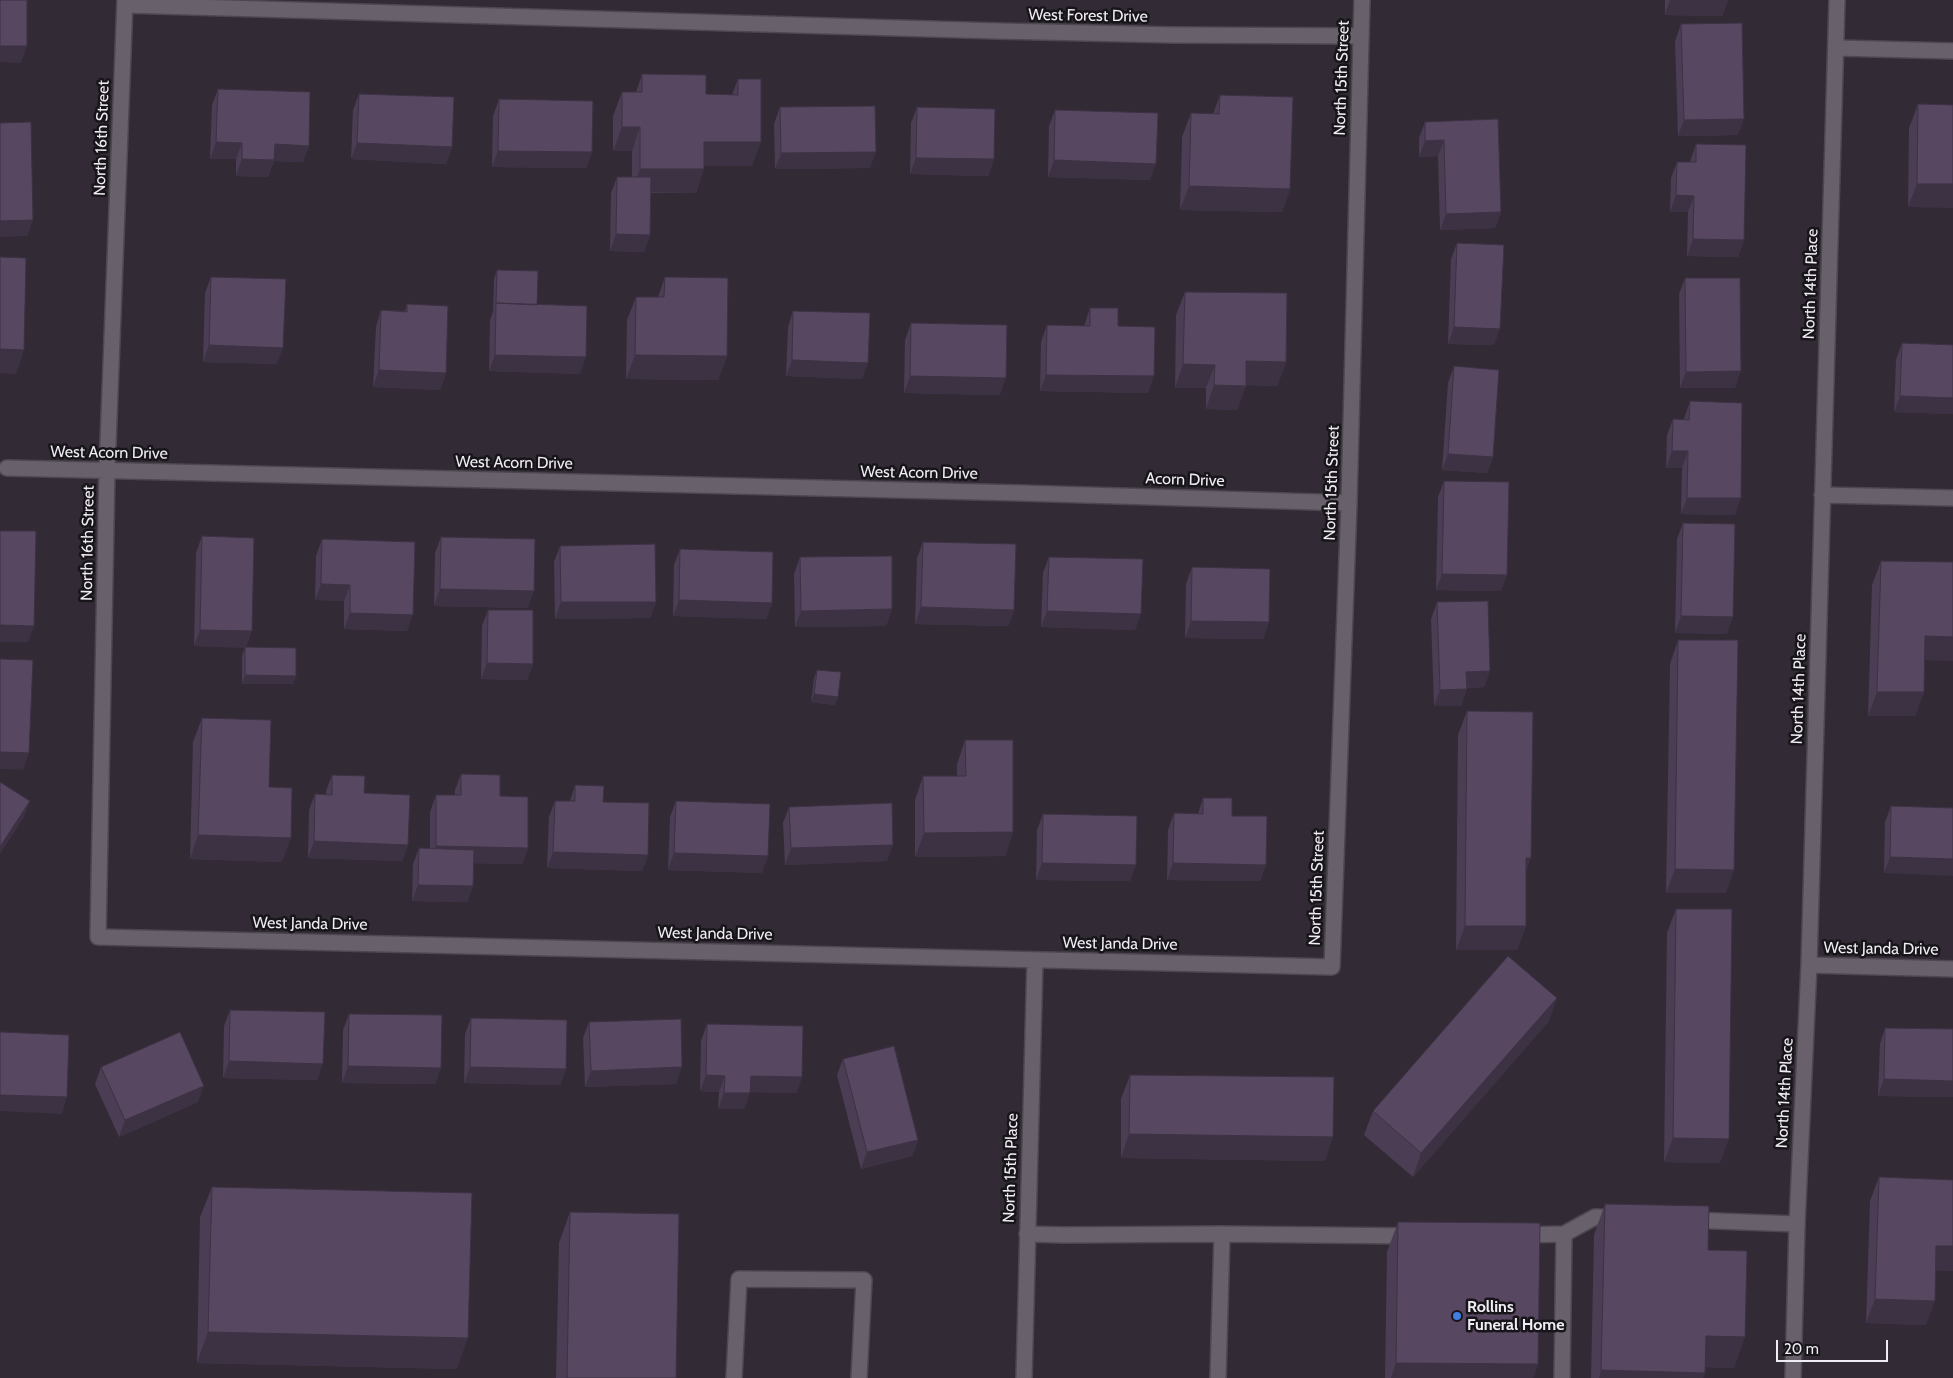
<!DOCTYPE html>
<html>
<head>
<meta charset="utf-8">
<style>
	body { margin:0 }
	#map { position:relative; width:1953px; height:1378px; overflow:hidden; background:#322b35; font-family:Cabin,sans-serif }
	canvas { display:block }
	.scale { position:absolute; left:1776px; top:1340px; width:112px; height:22px; box-sizing:border-box; border:2px solid #f0ecf3; border-top:0; padding-left:6px; font-size:15px; line-height:18px; white-space:nowrap; color:#f0ecf3; -webkit-text-stroke:4px #18151a; paint-order:stroke }
</style>
</head>
<body>
<div id="map">
<canvas width="1953" height="1378"></canvas>
<div class="scale">20 m</div>
</div>
<script>
const ctx = document.querySelector('canvas').getContext('2d');
ctx.lineJoin = 'round';
function shape(rows) {
  const path = new Path2D();
  for (const r of rows) {
    path.moveTo(r[0], r[1]);
    for (let i = 2; i < r.length; i += 2) path.lineTo(r[i], r[i + 1]);
  }
  return path;
}
function strokePath(path, color, width, dash) {
  ctx.strokeStyle = color;
  ctx.lineWidth = width;
  ctx.lineCap = dash ? 'butt' : 'round';
  ctx.setLineDash(dash || []);
  ctx.stroke(path);
}
function paint(path, color) {
  ctx.fillStyle = color;
  ctx.fill(path, 'evenodd');
}
function write(font, color, halo, rows, align = 'center') {
  ctx.font = font + ' Cabin,sans-serif';
  ctx.lineWidth = 5;
  ctx.setLineDash([]);
  ctx.textBaseline = 'middle';
  ctx.strokeStyle = halo;
  ctx.fillStyle = color;
  for (const [text, x, y, turn = 0] of rows) {
    ctx.save();
    ctx.translate(x, y);
    ctx.rotate((+turn || 0) * Math.PI / 180);
    ctx.textAlign = isNaN(turn) ? turn : align;
    if (halo) ctx.strokeText(text, 0, 0);
    ctx.fillText(text, 0, 0);
    ctx.restore();
  }
}
const service = shape([
	[1689,1220,1797,1224],
	[1027,1234,1063,1235,1222,1234,1413,1236],
	[1521,1235,1564,1234,1595,1217,1621,1218],
	[734,1378,739,1279,864,1280,859,1378],
	[1218,1378,1222,1234],
	[1562,1378,1564,1234]
]);
const minor = shape([
	[125,0,107,470,98,937,1332,967,1349,503,1362,0],
	[125,5,998,31,1174,35,1361,36],
	[1837,48,1953,51],
	[7,468,1020,493,1349,503],
	[1822,495,1953,498],
	[1809,965,1953,969],
	[1024,1378,1035,960],
	[1793,1378,1797,1224,1809,965,1837,0]
]);
const wall = shape([
	[1665,0,1728,0,1722,16,1665,15],
	[1681,24,1738,135,1678,136,1675,41],
	[642,74,706,94,732,95,738,79,752,166,704,166,696,193,651,193,650,235,644,252,610,251,611,193,617,177,632,177,632,151,613,151,613,116,622,92,636,92],
	[218,89,309,146,303,162,274,161,268,177,236,176,236,159,210,159,212,105],
	[359,94,452,147,446,164,351,159,353,110],
	[1220,95,1290,189,1282,212,1180,210,1182,137,1191,113,1213,114],
	[499,99,592,152,586,168,492,167,493,116],
	[1918,104,1953,105,1908,207,1909,128],
	[780,107,870,168,775,169,774,124],
	[917,107,994,159,988,176,910,174,911,123],
	[1055,110,1150,180,1048,177,1049,126],
	[1498,119,1501,212,1495,228,1440,230,1438,156,1419,157,1419,138,1425,122],
	[1696,144,1744,240,1738,257,1687,256,1688,212,1670,212,1671,178,1677,162,1690,162],
	[1457,243,1494,345,1448,344,1451,259],
	[497,270,537,305,580,374,489,371,490,320,493,311,494,279],
	[211,277,277,364,203,362,205,293],
	[665,277,727,356,718,380,626,379,627,320,636,297,658,297],
	[1685,278,1735,388,1680,388,1679,294],
	[1185,292,1286,362,1277,386,1246,385,1237,410,1206,409,1206,388,1175,388,1176,315],
	[407,304,446,373,440,390,373,387,376,327,381,310,405,311],
	[1090,308,1118,326,1148,393,1040,391,1041,342,1047,325,1084,326],
	[793,311,862,379,786,376,788,327],
	[911,323,1000,395,904,393,905,340],
	[1902,343,1953,345,1953,414,1894,412,1896,360],
	[1454,366,1493,457,1487,473,1442,470,1448,383],
	[1690,401,1735,515,1681,514,1682,468,1666,468,1667,435,1673,419,1684,419],
	[1444,481,1501,591,1436,590,1438,497],
	[1683,523,1727,634,1675,633,1677,539],
	[202,536,246,647,296,676,293,684,242,684,242,656,245,647,194,646,196,553],
	[441,537,528,608,434,606,435,553],
	[322,539,407,631,344,629,344,601,315,600,316,556],
	[923,542,1014,610,1008,626,915,624,917,558],
	[560,546,656,602,650,618,555,619,554,562],
	[680,549,772,603,766,619,673,616,674,565],
	[800,557,892,609,886,626,795,627,794,574],
	[1049,557,1135,630,1041,627,1043,573],
	[1881,561,1924,660,1924,692,1915,716,1868,716,1872,585],
	[1192,567,1269,622,1263,639,1185,638,1186,584],
	[1437,602,1490,671,1484,687,1467,688,1461,706,1434,706,1431,619],
	[488,610,533,664,527,680,481,679,482,626],
	[1678,640,1726,893,1666,893,1670,664],
	[817,670,835,705,811,702,814,678],
	[1467,711,1526,872,1526,926,1517,950,1456,950,1458,735],
	[202,718,269,787,282,862,190,859,193,742],
	[965,740,1013,832,1005,856,915,857,915,800,923,776,957,776,957,764],
	[461,774,528,848,522,864,474,863,473,886,467,902,412,901,413,864,419,848,430,848,430,812,436,795,455,795,455,790],
	[332,775,364,793,408,845,402,861,308,858,309,810,315,794,326,794,326,791],
	[575,785,603,802,648,855,642,871,547,868,549,817,555,801,570,801],
	[1203,798,1232,816,1266,865,1260,881,1167,880,1168,830,1174,813,1198,814],
	[676,801,762,873,668,870,670,817],
	[1891,806,1953,808,1884,873,1885,822],
	[789,807,887,861,785,865,783,823],
	[1043,814,1130,881,1036,880,1037,830],
	[1676,909,1720,1163,1664,1162,1667,933],
	[1557,998,1548,1022,1413,1177,1364,1135,1373,1111],
	[230,1010,317,1080,223,1078,224,1026],
	[349,1014,441,1068,435,1084,342,1083,343,1030],
	[471,1018,566,1069,560,1085,464,1083,465,1034],
	[589,1022,676,1084,585,1087,583,1038],
	[707,1024,802,1077,796,1093,750,1092,744,1109,718,1109,719,1092,700,1091,701,1041],
	[1885,1028,1953,1029,1953,1097,1878,1096,1880,1044],
	[843,1059,918,1140,912,1156,861,1169,837,1075],
	[101,1067,198,1102,119,1137,95,1084],
	[1130,1075,1325,1161,1121,1158,1121,1099],
	[1879,1177,1953,1180,1953,1271,1936,1270,1926,1325,1866,1323,1870,1201],
	[212,1187,457,1369,197,1363,200,1217],
	[1605,1204,1708,1250,1734,1368,1705,1367,1705,1373,1703,1378,1591,1378,1594,1235],
	[570,1212,676,1378,556,1378,559,1243],
	[1398,1222,1538,1364,1533,1378,1385,1378,1387,1252]
]);
const shadedWall = shape([
	[1670,0,1728,0,1722,16,1665,15],
	[0,46,27,46,21,63,0,62],
	[1744,119,1738,135,1678,136,1684,120],
	[622,127,640,127,632,151,613,151],
	[1444,140,1438,156,1419,157,1425,141],
	[216,142,242,143,236,159,210,159],
	[704,142,761,142,752,166,696,166],
	[357,143,452,147,446,164,351,159],
	[275,144,309,146,303,162,274,161,268,177,236,176,242,159],
	[498,151,592,152,586,168,492,167],
	[876,152,870,168,775,169,781,153],
	[916,158,994,159,988,176,910,174],
	[1054,160,1156,164,1150,180,1048,177],
	[640,169,704,169,696,193,632,192],
	[1917,184,1953,184,1953,208,1908,207],
	[1189,186,1290,189,1282,212,1180,210],
	[1676,195,1694,196,1688,212,1670,212],
	[1501,212,1495,228,1440,230,1446,214],
	[33,220,27,236,0,237,0,221],
	[616,234,650,235,644,252,610,251],
	[1693,239,1744,240,1738,257,1687,256],
	[1454,327,1500,329,1494,345,1448,344],
	[209,345,283,348,277,364,203,362],
	[0,349,24,350,16,374,0,373],
	[495,355,586,357,580,374,489,371],
	[635,355,727,356,718,380,626,379],
	[792,360,868,363,862,379,786,376],
	[1246,361,1286,362,1277,386,1237,385],
	[1183,364,1215,365,1206,388,1175,388],
	[379,370,446,373,440,390,373,387],
	[1741,371,1735,388,1680,388,1686,372],
	[1046,375,1154,376,1148,393,1040,391],
	[910,376,1006,378,1000,395,904,393],
	[1214,385,1246,386,1237,410,1206,409],
	[1900,396,1953,398,1953,414,1894,412],
	[1672,451,1688,451,1682,468,1666,468],
	[1448,454,1493,457,1487,473,1442,470],
	[1687,498,1741,498,1735,515,1681,514],
	[1442,574,1507,575,1501,591,1436,590],
	[321,584,350,585,344,601,315,600],
	[440,589,534,591,528,608,434,606],
	[679,600,772,603,766,619,673,616],
	[561,602,656,602,650,618,555,619],
	[921,607,1014,610,1008,626,915,624],
	[892,609,886,626,795,627,801,611],
	[1047,611,1141,614,1135,630,1041,627],
	[350,613,413,615,407,631,344,629],
	[1681,616,1733,617,1727,634,1675,633],
	[1191,621,1269,622,1263,639,1185,638],
	[0,625,34,626,28,642,0,642],
	[200,630,252,631,246,648,194,646],
	[1925,636,1953,637,1953,661,1916,660],
	[487,663,533,664,527,680,481,679],
	[1490,671,1484,687,1460,688,1466,672],
	[245,675,296,676,293,684,242,684],
	[1467,689,1461,706,1434,706,1440,690],
	[1877,692,1924,692,1915,716,1868,716],
	[814,694,838,697,835,705,811,702],
	[0,752,29,753,23,770,0,769],
	[30,801,24,817,0,854,0,847],
	[1013,832,1005,856,915,857,924,833],
	[198,835,291,838,282,862,190,859],
	[314,841,408,845,402,861,308,858],
	[893,845,887,861,785,865,791,848],
	[436,846,528,848,522,864,430,863],
	[553,852,648,855,642,871,547,868],
	[674,853,768,856,762,873,668,870],
	[1890,857,1953,859,1953,876,1884,873],
	[1526,858,1531,858,1523,882],
	[1042,863,1136,865,1130,881,1036,880],
	[1173,863,1266,865,1260,881,1167,880],
	[1675,869,1734,870,1726,893,1666,893],
	[418,885,473,886,467,902,412,901],
	[1465,926,1526,926,1517,950,1456,950],
	[1557,998,1548,1022,1413,1177,1421,1153],
	[229,1061,323,1064,317,1080,223,1078],
	[348,1066,441,1068,435,1084,342,1083],
	[470,1067,566,1069,560,1085,464,1083],
	[682,1067,676,1084,585,1087,591,1071],
	[706,1075,725,1076,719,1092,700,1091],
	[751,1076,802,1077,796,1093,745,1092],
	[1884,1079,1953,1081,1953,1097,1878,1096],
	[204,1086,198,1102,119,1137,125,1120],
	[724,1093,750,1093,744,1109,718,1109],
	[0,1095,67,1097,62,1114,0,1111],
	[1129,1134,1333,1137,1325,1161,1121,1158],
	[1673,1138,1729,1139,1720,1163,1664,1162],
	[918,1140,912,1156,861,1169,867,1152],
	[1936,1246,1953,1246,1953,1271,1927,1270],
	[1875,1299,1935,1301,1926,1325,1866,1323],
	[208,1332,468,1338,457,1369,197,1363],
	[1706,1336,1745,1337,1734,1368,1695,1367],
	[1396,1363,1538,1364,1533,1378,1391,1378],
	[1601,1370,1705,1373,1703,1378,1599,1378]
]);
const building = shape([
	[0,0,27,0,27,46,0,46,0,0],
	[1742,23,1744,119,1684,120,1681,24,1742,23],
	[642,74,706,75,706,94,738,95,738,79,761,79,761,142,704,142,704,169,640,169,640,127,622,127,622,92,642,92,642,74],
	[218,89,310,92,309,146,275,144,274,160,242,159,242,143,216,142,218,89],
	[359,94,454,97,452,147,357,143,359,94],
	[1220,95,1293,97,1290,189,1189,186,1191,113,1219,114,1220,95],
	[499,99,593,101,592,152,498,151,499,99],
	[1918,104,1953,105,1953,184,1917,184,1918,104],
	[875,106,876,152,781,153,780,107,875,106],
	[917,107,995,109,994,159,916,158,917,107],
	[1055,110,1158,113,1156,164,1054,160,1055,110],
	[1498,119,1501,212,1446,214,1444,140,1425,141,1425,122,1498,119],
	[31,122,33,220,0,221,0,123,31,122],
	[1696,144,1746,145,1744,240,1693,239,1694,196,1676,195,1677,162,1696,162,1696,144],
	[617,177,651,177,650,235,616,234,617,177],
	[1457,243,1504,245,1500,329,1454,327,1457,243],
	[0,257,26,258,24,350,0,349,0,257],
	[497,270,538,271,537,305,496,303,497,270],
	[211,277,286,279,283,348,209,345,211,277],
	[665,277,728,278,727,356,635,355,636,297,664,297,665,277],
	[1685,278,1740,278,1741,371,1686,372,1685,278],
	[1185,292,1287,293,1286,362,1246,361,1246,386,1214,385,1215,365,1183,364,1185,292],
	[496,303,587,306,586,357,495,355,496,303],
	[407,304,448,306,446,373,379,370,381,310,407,312,407,304],
	[1090,308,1118,308,1118,326,1155,327,1154,376,1046,375,1047,325,1090,326,1090,308],
	[793,311,870,313,868,363,792,360,793,311],
	[911,323,1007,325,1006,378,910,376,911,323],
	[1902,343,1953,345,1953,398,1900,396,1902,343],
	[1454,366,1499,370,1493,457,1448,454,1454,366],
	[1690,401,1742,403,1741,498,1687,498,1688,451,1672,451,1673,419,1689,420,1690,401],
	[1444,481,1509,482,1507,575,1442,574,1444,481],
	[1683,523,1735,524,1733,617,1681,616,1683,523],
	[0,531,36,531,34,626,0,625,0,531],
	[202,536,254,538,252,631,200,630,202,536],
	[441,537,535,539,534,591,440,589,441,537],
	[322,539,415,542,413,615,350,613,350,585,321,584,322,539],
	[923,542,1016,544,1014,610,921,607,923,542],
	[655,544,656,602,561,602,560,546,655,544],
	[680,549,773,552,772,603,679,600,680,549],
	[892,556,892,609,801,611,800,557,892,556],
	[1049,557,1143,559,1141,614,1047,611,1049,557],
	[1881,561,1953,562,1953,637,1925,636,1924,692,1877,692,1881,561],
	[1192,567,1270,569,1269,622,1191,621,1192,567],
	[1488,601,1490,671,1466,672,1467,689,1440,690,1437,602,1488,601],
	[488,610,533,610,533,664,487,663,488,610],
	[1678,640,1738,640,1734,870,1675,869,1678,640],
	[245,647,296,648,296,676,245,675,245,647],
	[0,659,33,660,29,753,0,752,0,659],
	[817,670,841,672,838,697,814,694,817,670],
	[1467,711,1533,712,1531,858,1526,858,1526,926,1465,926,1467,711],
	[202,718,271,720,269,787,292,788,291,838,198,835,202,718],
	[965,740,1013,740,1013,832,924,833,923,776,966,776,965,740],
	[461,774,500,775,500,796,528,797,528,848,436,846,436,795,461,795,461,774],
	[332,775,365,776,364,793,410,795,408,845,314,841,315,794,332,795,332,775],
	[0,782,30,801,0,847,0,782],
	[575,785,604,786,603,802,649,803,648,855,553,852,555,801,575,801,575,785],
	[1203,798,1232,798,1232,816,1267,816,1266,865,1173,863,1174,813,1203,814,1203,798],
	[676,801,770,804,768,856,674,853,676,801],
	[892,803,893,845,791,848,789,807,892,803],
	[1891,806,1953,808,1953,859,1890,857,1891,806],
	[1043,814,1137,816,1136,865,1042,863,1043,814],
	[419,848,474,850,473,886,418,885,419,848],
	[1676,909,1732,909,1729,1139,1673,1138,1676,909],
	[1508,956,1557,998,1421,1153,1373,1111,1508,956],
	[230,1010,325,1012,323,1064,229,1061,230,1010],
	[349,1014,442,1015,441,1068,348,1066,349,1014],
	[471,1018,567,1020,566,1069,470,1067,471,1018],
	[681,1019,682,1067,591,1071,589,1022,681,1019],
	[707,1024,803,1026,802,1077,751,1076,750,1093,724,1093,725,1076,706,1075,707,1024],
	[1885,1028,1953,1029,1953,1081,1884,1079,1885,1028],
	[0,1032,69,1035,67,1097,0,1095,0,1032],
	[180,1032,204,1086,125,1120,101,1067,180,1032],
	[894,1046,918,1140,867,1152,843,1059,894,1046],
	[1130,1075,1334,1077,1333,1137,1129,1134,1130,1075],
	[1879,1177,1953,1180,1953,1246,1936,1246,1935,1301,1875,1299,1879,1177],
	[212,1187,472,1193,468,1338,208,1332,212,1187],
	[1605,1204,1709,1206,1708,1250,1747,1251,1745,1337,1706,1336,1705,1373,1601,1370,1605,1204],
	[570,1212,679,1214,676,1378,567,1378,570,1212],
	[1398,1222,1540,1223,1538,1364,1396,1363,1398,1222]
]);
const markers = [
	[1457,1316,5,"#3f7fe0"]
];
const streetNames = [
	["West Forest Drive",1088,16,1],
	["North 15th Street",1342,78,-88],
	["North 16th Street",102,138,-88],
	["North 14th Place",1811,284,-88],
	["West Acorn Drive",109,453,1],
	["West Acorn Drive",514,463,1],
	["West Acorn Drive",919,473,1],
	["Acorn Drive",1185,480,2],
	["North 15th Street",1332,483,-88],
	["North 16th Street",88,543,-89],
	["North 14th Place",1799,689,-88],
	["North 15th Street",1317,888,-88],
	["West Janda Drive",310,924,1],
	["West Janda Drive",715,934,1],
	["West Janda Drive",1120,944,1],
	["West Janda Drive",1881,949,1],
	["North 14th Place",1785,1093,-87],
	["North 15th Place",1011,1168,-88]
];
const poiNames = [
	["Rollins",1467,1307],
	["Funeral Home",1467,1325]
];
strokePath(service, '#4d4850', 18);
strokePath(minor, '#4d4850', 18);
strokePath(service, '#68616c', 15);
strokePath(minor, '#68616c', 15);
paint(wall, '#4b3d53');
paint(shadedWall, '#3d3244');
paint(building, '#574761');
strokePath(building, '#3d3244', 1);
for (const [x, y, r, color] of markers) {
  const dot = new Path2D();
  dot.arc(x, y, r, 0, 2 * Math.PI);
  ctx.fillStyle = color;
  ctx.fill(dot);
  strokePath(dot, '#18151a', 2);
}
write('16px', '#f0ecf3', '#18151a', streetNames);
write('bold 16px', '#f0ecf3', '#18151a', poiNames, 'left');
</script>
</body>
</html>
